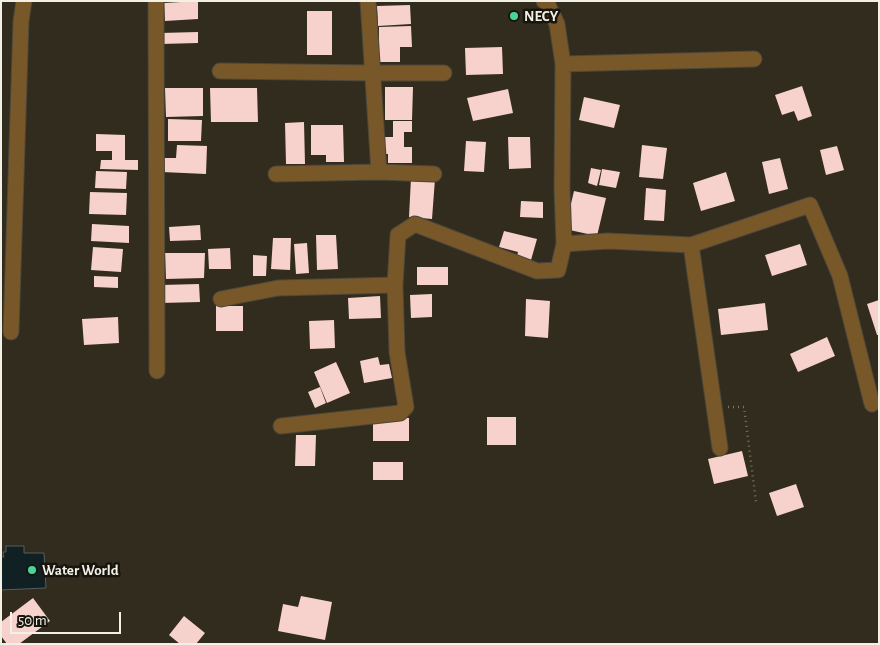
<!DOCTYPE html>
<html>
<head>
<meta charset="utf-8">
<style>
	body { margin:0 }
	#map { position:relative; width:880px; height:645px; overflow:hidden; background:#312c1e; font-family:"Alegreya Sans",sans-serif }
	canvas { display:block }
	.frame { position:absolute; inset:0; border:2px solid #f3f0e6; pointer-events:none }
	.scale { position:absolute; left:10px; top:612px; width:111px; height:22px; box-sizing:border-box; border:2px solid #f3f0e6; border-top:0; padding-left:6px; font-size:15px; line-height:18px; white-space:nowrap; color:#f3f0e6; -webkit-text-stroke:4px #17150e; paint-order:stroke }
</style>
</head>
<body>
<div id="map">
<canvas width="880" height="645"></canvas>
<div class="frame"></div>
<div class="scale">50 m</div>
</div>
<script>
const ctx = document.querySelector('canvas').getContext('2d');
ctx.lineJoin = 'round';
function paint(path, color) {
  ctx.fillStyle = color;
  ctx.fill(path, 'evenodd');
}
function shape(rows) {
  const path = new Path2D();
  for (const r of rows) {
    path.moveTo(r[0], r[1]);
    for (let i = 2; i < r.length; i += 2) path.lineTo(r[i], r[i + 1]);
  }
  return path;
}
function strokePath(path, color, width, dash) {
  ctx.strokeStyle = color;
  ctx.lineWidth = width;
  ctx.lineCap = dash ? 'butt' : 'round';
  ctx.setLineDash(dash || []);
  ctx.stroke(path);
}
function write(font, color, halo, rows, align = 'center') {
  ctx.font = font + ' "Alegreya Sans",sans-serif';
  ctx.lineWidth = 5;
  ctx.setLineDash([]);
  ctx.textBaseline = 'middle';
  ctx.strokeStyle = halo;
  ctx.fillStyle = color;
  for (const [text, x, y, turn = 0] of rows) {
    ctx.save();
    ctx.translate(x, y);
    ctx.rotate((+turn || 0) * Math.PI / 180);
    ctx.textAlign = isNaN(turn) ? turn : align;
    if (halo) ctx.strokeText(text, 0, 0);
    ctx.fillText(text, 0, 0);
    ctx.restore();
  }
}
const water = shape([
	[6,546,24,546,24,553,44,553,46,588,1,590,1,557,4,557,3,552,6,552,6,546]
]);
const building = shape([
	[198,1,198,19,165,21,164,3],
	[410,5,411,24,378,26,377,6],
	[307,11,332,11,332,55,307,55],
	[411,26,412,47,400,47,400,62,379,62,379,27],
	[198,32,198,43,161,44,160,33],
	[502,47,503,74,466,75,465,48],
	[802,86,812,116,798,121,794,111,782,115,775,95],
	[385,87,413,87,412,120,385,120],
	[165,88,203,88,203,116,166,117],
	[210,88,257,88,258,122,211,122],
	[508,89,513,113,473,121,467,98],
	[584,97,620,105,614,128,579,120],
	[168,119,202,120,201,141,168,141],
	[393,121,412,121,412,132,404,132,404,147,412,147,412,163,388,163,388,154,381,154,381,137,393,137],
	[304,122,305,164,286,164,285,123],
	[311,125,343,125,344,162,326,162,326,155,311,155],
	[96,134,125,135,125,160,138,160,138,170,100,169,101,160,112,160,112,151,96,151],
	[508,137,530,137,531,168,509,169],
	[466,141,486,142,484,172,464,171],
	[177,145,207,146,206,174,162,172,161,158,176,158],
	[642,145,667,148,663,179,639,177],
	[837,146,844,170,826,175,820,150],
	[780,158,788,189,769,194,762,162],
	[591,168,601,170,597,186,588,183],
	[602,169,620,172,616,188,599,185],
	[96,171,127,172,126,189,95,188],
	[726,172,735,201,701,211,693,183],
	[411,178,435,179,432,219,409,217],
	[646,188,666,190,664,221,644,220],
	[574,191,606,198,597,236,565,229],
	[90,192,127,193,126,215,89,214],
	[521,201,543,202,543,218,520,217],
	[92,224,129,226,129,243,91,241],
	[200,225,201,240,170,241,169,227],
	[504,231,537,239,531,260,517,256,518,252,499,247],
	[316,235,336,235,338,269,317,270],
	[273,238,291,238,290,270,271,269],
	[307,243,309,273,296,274,294,244],
	[800,244,807,265,772,276,765,255],
	[93,247,123,249,121,272,91,270],
	[230,248,231,269,209,269,208,249],
	[165,253,205,253,204,278,166,279],
	[253,255,267,256,266,276,253,276],
	[417,267,448,267,448,285,417,285],
	[94,276,118,277,118,288,94,287],
	[199,284,200,302,161,303,161,285],
	[432,294,432,317,411,318,410,295],
	[380,296,381,318,349,319,348,298],
	[526,299,550,301,548,338,525,336],
	[879,300,879,335,877,335,867,304],
	[765,303,768,330,721,335,718,309],
	[216,306,243,306,243,331,216,331],
	[118,317,119,343,84,345,82,319],
	[334,320,335,348,310,349,309,321],
	[827,337,835,356,798,372,790,354],
	[378,357,380,365,389,364,392,378,364,383,360,361],
	[336,362,350,393,327,403,314,372],
	[320,387,326,403,315,408,308,392],
	[373,417,409,418,409,441,373,441],
	[487,417,516,417,516,445,487,445],
	[296,435,316,435,315,466,295,466],
	[742,451,748,476,714,484,708,459],
	[373,462,403,462,403,480,373,480],
	[796,484,804,507,777,516,769,493],
	[301,596,332,602,325,640,278,631,283,604,298,607],
	[33,598,50,621,19,644,7,644,1,636,1,622],
	[184,616,205,633,196,644,180,644,169,635]
]);
const path = shape([
	[728,407,744,407,756,502]
]);
const minor = shape([
	[156,1,157,371],
	[368,1,379,172],
	[544,1,547,3,557,24,563,64,562,189,564,244],
	[563,64,754,59],
	[220,71,374,73,444,73],
	[276,174,379,172,434,174],
	[691,245,810,205,840,276,872,404],
	[221,299,278,288,395,285],
	[11,332,21,21,24,1],
	[281,426,400,413,406,407,397,352,395,285,398,235,415,224,537,271,558,270,564,244,608,241,691,245,720,448]
]);
const markers = [
	[514,16,5,"#49d49c"],
	[32,570,5,"#49d49c"]
];
const poiNames = [
	["NECY",524,16],
	["Water World",42,570]
];
paint(water, '#102023');
strokePath(water, '#545e5e', 1);
paint(building, '#f7d1cb');
strokePath(minor, '#4c473a', 17);
strokePath(path, '#777366', 2.5, [1, 4]);
strokePath(minor, '#785728', 15);
for (const [x, y, r, color] of markers) {
  const dot = new Path2D();
  dot.arc(x, y, r, 0, 2 * Math.PI);
  ctx.fillStyle = color;
  ctx.fill(dot);
  strokePath(dot, '#17150e', 2);
}
write('bold 15px', '#f3f0e6', '#17150e', poiNames, 'left');
</script>
</body>
</html>
